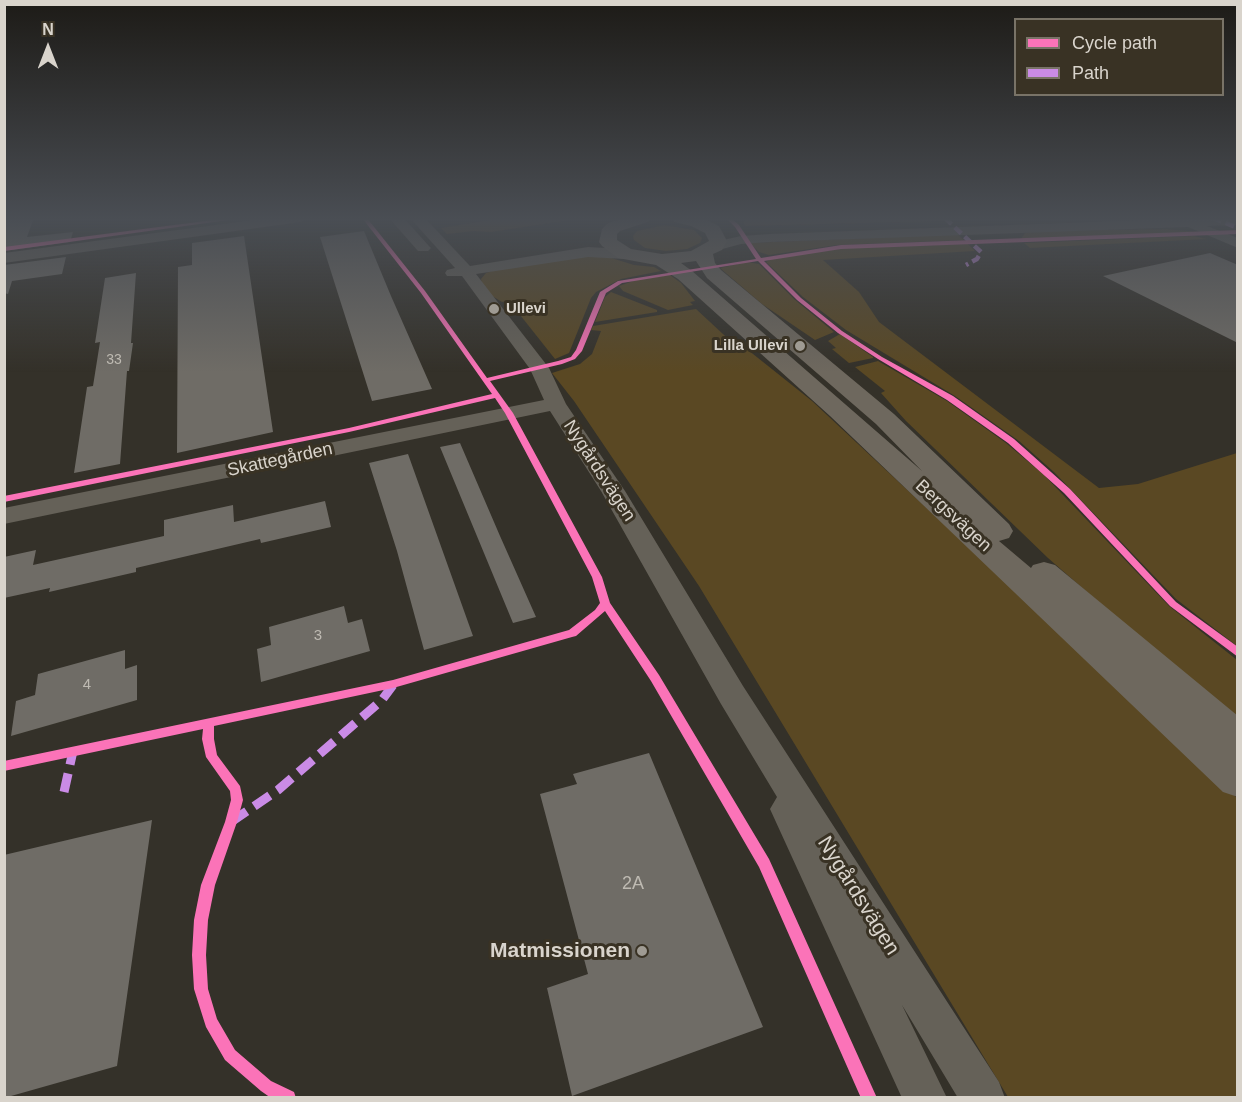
<!DOCTYPE html>
<html>
<head>
<meta charset="utf-8">
<style>
	body { margin:0 }
	#map { position:relative; width:1242px; height:1102px; overflow:hidden; background:#343129; font-family:Arial,sans-serif }
	canvas { display:block }
	.frame { position:absolute; inset:0; border:6px solid #d9d4cc; pointer-events:none }
	.legend { position:absolute; left:1014px; top:18px; width:210px; height:78px; box-sizing:border-box; background:#393224; border:2px solid #797367; margin:0; padding:8px 10px; list-style:none; font-size:18px; color:#d9d4cc }
	.legend li { display:flex; align-items:center; gap:12px; height:30px }
	.legend b { width:30px; border:2px solid #797367 }
	.north { position:absolute; left:18px; top:18px; width:60px; height:60px; -webkit-text-stroke:4px #393224; paint-order:stroke; rotate:0deg; font-size:16px; font-weight:700; line-height:24px; text-align:center; color:#d9d4cc }
	.north::after { content:''; display:block; margin:auto; width:21px; height:27px; background:#d9d4cc; clip-path:polygon(50% 0,100% 100%,50% 72%,0 100%) }
</style>
</head>
<body>
<div id="map">
<canvas width="1242" height="1102"></canvas>
<div class="frame"></div>
<ul class="legend">
<li><b style="height:8px;background:#fb73b8"></b>Cycle path</li>
<li><b style="height:8px;background:#ca8be6"></b>Path</li>
</ul>
<div class="north">N</div>
</div>
<script>
const ctx = document.querySelector('canvas').getContext('2d');
ctx.lineJoin = 'round';
function paint(path, color) {
  ctx.fillStyle = color;
  ctx.fill(path, 'evenodd');
}
function shape(rows) {
  const path = new Path2D();
  for (const r of rows) {
    path.moveTo(r[0], r[1]);
    for (let i = 2; i < r.length; i += 2) path.lineTo(r[i], r[i + 1]);
  }
  return path;
}
function strokePath(path, color, width, dash) {
  ctx.strokeStyle = color;
  ctx.lineWidth = width;
  ctx.lineCap = dash ? 'butt' : 'round';
  ctx.setLineDash(dash || []);
  ctx.stroke(path);
}
function write(font, color, halo, rows, align = 'center') {
  ctx.font = font + ' Arial,sans-serif';
  ctx.lineWidth = 6;
  ctx.setLineDash([]);
  ctx.textBaseline = 'middle';
  ctx.strokeStyle = halo;
  ctx.fillStyle = color;
  for (const [text, x, y, turn = 0] of rows) {
    ctx.save();
    ctx.translate(x, y);
    ctx.rotate((+turn || 0) * Math.PI / 180);
    ctx.textAlign = isNaN(turn) ? turn : align;
    if (halo) ctx.strokeText(text, 0, 0);
    ctx.fillText(text, 0, 0);
    ctx.restore();
  }
}
const green = shape([
	[502,218,583,218,491,232,473,231,447,234,441,228],
	[750,218,940,218,944,221,745,226,743,222],
	[664,225,694,230,702,238,700,243,687,249,666,251,645,248,634,240,633,236,637,231],
	[1167,229,1197,232,1021,239,1025,233,1033,231],
	[957,234,964,240,837,245,769,255,759,252,750,243],
	[1193,236,1207,239,1030,248,1024,243],
	[968,244,975,251,823,260,859,292,879,322,1099,488,1138,484,1237,453,1237,646,1176,599,1054,472,1019,441,955,396,846,330,803,297,766,262,773,258,846,248],
	[605,256,634,265,654,267,661,271,621,279,596,292,591,298,569,353,555,359,509,301,502,302,489,294,482,285,481,279,486,273,495,270,582,257],
	[747,262,759,264,794,299,834,332,815,340,762,304,720,268],
	[670,275,681,283,695,301,690,302,693,305,668,310,623,291,619,286,636,280],
	[611,292,657,310,657,312,595,322,605,297],
	[696,309,737,347,743,346,812,401,1237,798,1237,1097,1008,1097,699,586,574,401,552,373,580,364,592,354,601,331,591,330,593,326],
	[840,334,873,357,873,358,849,363,832,349,836,348,828,341],
	[878,361,947,401,1006,443,1044,475,1169,606,1237,660,1237,722,1048,558,906,421,881,393,885,391,855,367]
]);
const building = shape([
	[4,218,34,218,27,237,73,232,70,242,4,251],
	[364,231,391,296,432,389,372,401,320,237],
	[244,236,273,432,177,453,178,267,192,265,192,243],
	[1210,253,1238,265,1238,343,1103,276],
	[66,257,62,274,12,281,8,294,4,293,4,265],
	[136,273,131,343,133,343,129,371,127,371,120,464,74,473,87,387,93,386,100,342,95,343,105,278],
	[460,443,500,536,536,617,513,623,440,447],
	[408,454,473,636,424,650,397,551,369,463],
	[325,501,331,527,261,543,260,539,136,568,136,572,49,592,50,588,4,598,4,557,36,550,33,565,164,536,164,520,233,505,234,522],
	[344,606,348,623,362,619,370,651,261,682,257,649,271,645,269,627],
	[125,650,125,669,137,665,137,700,11,736,16,701,35,695,38,674],
	[649,753,763,1027,572,1096,547,988,588,974,540,794,577,784,573,774],
	[152,820,117,1066,4,1098,4,855]
]);
const minor = shape([
	[268,218,308,218,301,222,4,263,4,253,268,218],
	[389,218,404,218,428,245,431,248,428,251,418,251,389,218],
	[410,218,425,218,470,266,588,247,625,249,633,254,625,259,588,257,476,274,549,368,566,404,625,491,743,686,999,1082,1005,1098,958,1098,902,1005,947,1098,902,1098,770,809,777,797,721,704,601,491,550,411,4,524,4,508,544,400,530,369,462,276,447,276,445,273,447,270,455,268,410,218],
	[1198,218,1238,218,1238,225,1207,226,1238,238,1238,248,1188,227,770,242,741,244,715,251,707,246,710,243,741,236,770,234,1198,218]
]);
const major = shape([
	[624,218,651,218,648,222,620,231,617,234,617,240,631,249,662,254,691,251,709,241,705,233,691,226,674,222,671,218,703,218,719,226,727,241,722,250,713,254,715,263,721,270,894,414,1009,524,1013,531,1009,538,999,541,1031,568,1033,565,1044,562,1055,565,1238,716,1238,797,1223,792,830,416,678,279,656,265,618,258,602,246,599,242,602,229,608,223,624,218],
	[696,261,707,278,876,424,922,471,692,271,681,263,696,261]
]);
const quietFar1 = shape([
	[945,218,981,252,977,259,966,265],
	[1213,218,1238,228]
]);
const quiet = shape([
	[64,792,73,751],
	[231,822,278,790,382,700,393,685]
]);
const cycleway = shape([
	[228,218,243,218,4,251,4,247,228,218],
	[362,218,367,218,425,291,487,378,558,361,571,357,576,350,600,292,618,281,756,259,735,227,726,218,731,218,739,225,761,258,841,245,1238,230,1238,234,841,249,764,261,801,298,842,331,882,357,953,396,1014,439,1070,489,1176,602,1238,647,1238,657,1170,606,1064,493,1008,443,947,400,878,359,838,333,797,300,758,261,622,283,606,293,582,351,575,359,562,364,490,381,513,413,602,577,610,603,659,675,769,859,877,1098,861,1098,759,867,651,681,605,611,576,636,572,637,393,688,214,726,214,739,217,755,240,786,243,800,237,822,215,885,208,920,206,955,208,989,217,1019,235,1050,271,1081,294,1092,296,1098,271,1098,261,1091,225,1060,206,1027,194,989,192,955,194,920,201,885,225,822,231,800,230,791,206,757,202,739,203,729,4,771,4,761,393,680,569,630,595,610,600,603,592,577,505,413,495,398,349,432,4,502,4,496,349,428,492,394,421,293,362,218]
]);
const markers = [
	[494,309,6,"#9f9b93"],
	[800,346,6,"#9f9b93"],
	[642,951,6,"#9f9b93"]
];
const farNumbernames = [
	["33",114,360]
];
const farPoinames = [
	["Ullevi",506,309],
	["Lilla Ullevi",788,346,"right"]
];
const numberNames = [
	["3",318,636],
	["4",87,685]
];
const streetNames = [
	["Skattegården",280,460,-12],
	["Nygårdsvägen",599,471,57],
	["Bergsvägen",953,516,43]
];
const nearNumbernames = [
	["2A",633,884]
];
const nearStreetnames = [
	["Nygårdsvägen",858,896,58]
];
const nearPoinames = [
	["Matmissionen",630,951]
];
paint(green, '#5a4823');
paint(building, '#6f6c66');
paint(minor, '#656158');
paint(major, '#6e685e');
strokePath(quietFar1, '#ca8be6', 4.5, [9, 4.5]);
strokePath(quiet, '#ca8be6', 9, [19, 9]);
paint(cycleway, '#fb73b8');
const sky = ctx.createLinearGradient(0, 0, 0, 372);
sky.addColorStop(0, '#1d1b17');
sky.addColorStop(0.59, '#4a4e54');
sky.addColorStop(1, '#4a4e5400');
ctx.fillStyle = sky;
ctx.fillRect(0, 0, 1242, 372);
for (const [x, y, r, color] of markers) {
  const dot = new Path2D();
  dot.arc(x, y, r, 0, 2 * Math.PI);
  ctx.fillStyle = color;
  ctx.fill(dot);
  strokePath(dot, '#393224', 2);
}
write('14px', '#bebab2', null, farNumbernames);
write('bold 15px', '#d9d4cc', '#393224', farPoinames, 'left');
write('15px', '#bebab2', null, numberNames);
write('18px', '#d9d4cc', '#393224', streetNames);
write('18px', '#bebab2', null, nearNumbernames);
write('21px', '#d9d4cc', '#393224', nearStreetnames);
write('bold 21px', '#d9d4cc', '#393224', nearPoinames, 'right');
</script>
</body>
</html>
